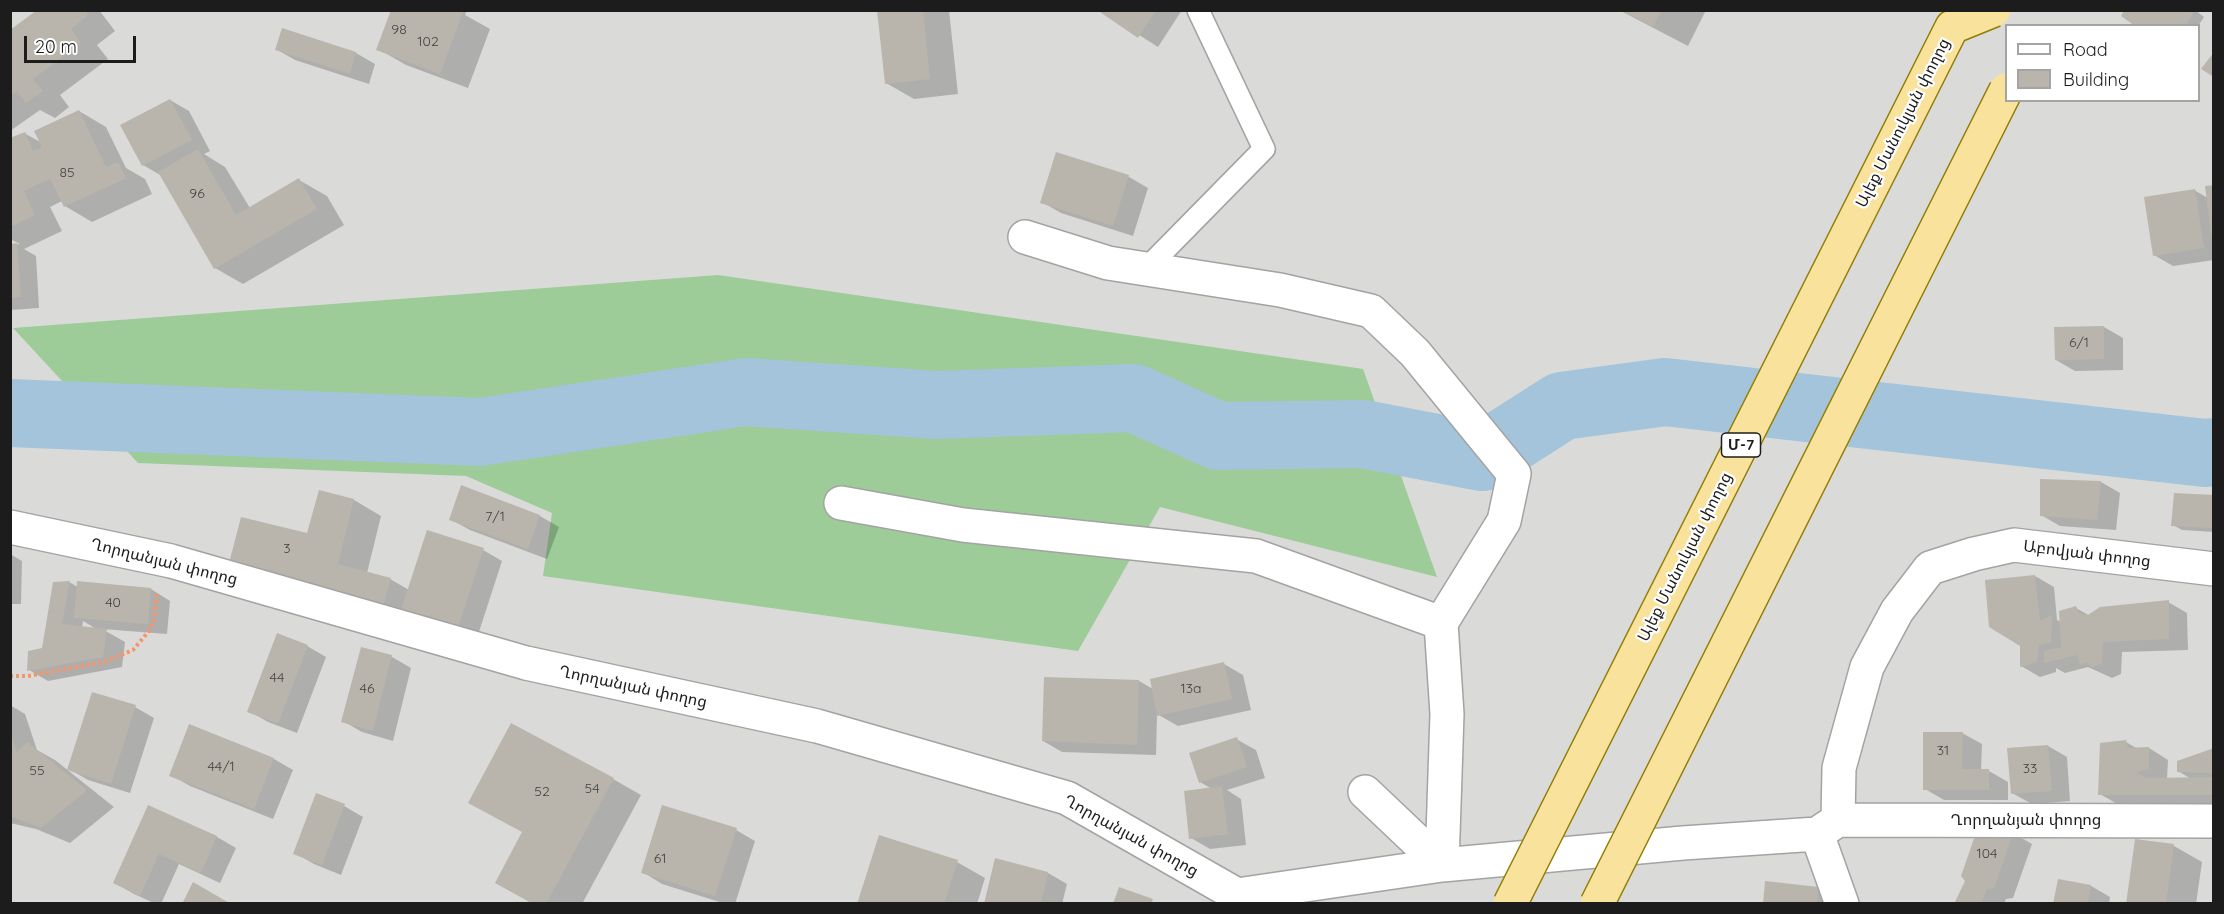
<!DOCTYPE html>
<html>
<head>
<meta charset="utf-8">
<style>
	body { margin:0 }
	#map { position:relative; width:2224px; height:914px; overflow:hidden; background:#eeece2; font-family:Quicksand,sans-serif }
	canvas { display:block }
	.frame { position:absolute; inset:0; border:12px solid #1c1c1c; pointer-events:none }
	.legend { position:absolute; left:2005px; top:24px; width:195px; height:78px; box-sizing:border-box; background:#fff; border:2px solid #a4a4a4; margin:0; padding:8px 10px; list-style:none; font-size:18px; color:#1c1c1c }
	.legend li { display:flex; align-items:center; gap:12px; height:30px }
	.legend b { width:30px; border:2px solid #a4a4a4 }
	.scale { position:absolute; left:24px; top:36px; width:112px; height:27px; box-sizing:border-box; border:3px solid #1c1c1c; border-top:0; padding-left:8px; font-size:18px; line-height:21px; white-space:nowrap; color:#1c1c1c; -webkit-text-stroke:4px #fff; paint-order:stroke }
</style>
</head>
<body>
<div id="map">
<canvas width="2224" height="914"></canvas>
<div class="frame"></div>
<ul class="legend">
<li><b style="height:8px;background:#fff"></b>Road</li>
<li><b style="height:16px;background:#bab5ac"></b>Building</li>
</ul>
<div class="scale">20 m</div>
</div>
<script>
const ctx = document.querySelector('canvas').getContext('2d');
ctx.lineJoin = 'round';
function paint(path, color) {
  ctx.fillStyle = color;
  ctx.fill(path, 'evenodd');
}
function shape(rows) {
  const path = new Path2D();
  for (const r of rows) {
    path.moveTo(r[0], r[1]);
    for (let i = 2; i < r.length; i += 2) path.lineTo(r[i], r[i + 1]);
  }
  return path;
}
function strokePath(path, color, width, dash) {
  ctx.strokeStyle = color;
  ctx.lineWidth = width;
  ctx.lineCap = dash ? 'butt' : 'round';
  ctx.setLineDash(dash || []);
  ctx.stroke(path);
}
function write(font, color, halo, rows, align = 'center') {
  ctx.font = font + ' Quicksand,"Noto Sans Armenian",sans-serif';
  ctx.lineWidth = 4.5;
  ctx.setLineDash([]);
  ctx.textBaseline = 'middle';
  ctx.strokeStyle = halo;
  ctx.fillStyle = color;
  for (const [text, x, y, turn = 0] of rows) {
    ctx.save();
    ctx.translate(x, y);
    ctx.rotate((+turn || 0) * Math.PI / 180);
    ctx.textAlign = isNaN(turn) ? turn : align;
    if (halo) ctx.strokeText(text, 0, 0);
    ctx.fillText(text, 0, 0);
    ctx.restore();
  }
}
const residential = shape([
	[11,11,2213,11,2213,903,11,903],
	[2006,26,2198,26,2198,100,2006,100]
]);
const forest = shape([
	[718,275,1363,369,1437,577,1160,507,1078,651,543,576,552,513,466,476,138,463,13,328]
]);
const shadow = shape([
	[39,10,99,10,115,31,97,45,108,59,60,95,69,107,55,118,40,110,10,131,10,32],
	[392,10,467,10,465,15,490,29,468,88,406,65,378,49],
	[879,10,949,10,958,94,914,99,886,83],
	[1100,10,1182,10,1158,47],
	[1619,10,1706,10,1688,46],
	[2126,10,2195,10,2204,17,2198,26,2138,26],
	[283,30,356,53,375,64,369,84,295,60,276,49],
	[170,100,189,111,210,151,204,154,225,167,250,208,299,180,327,196,344,225,243,284,215,268,162,176,143,165],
	[79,111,106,127,126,168,145,179,152,194,92,222,65,206,62,201,50,207,62,231,24,249,36,256,39,308,10,310,10,245,20,244,10,239,10,140,24,133,42,143],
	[1057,154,1129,177,1148,188,1133,236,1061,213,1042,202],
	[2214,186,2214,260,2173,266,2154,255,2194,190,2208,198],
	[2104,327,2123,338,2123,370,2075,371,2056,360],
	[2101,482,2120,493,2116,530,2060,526,2041,515],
	[462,487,540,516,559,527,547,559,470,530,450,519],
	[2214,496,2214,532,2182,530,2173,525],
	[354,500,381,516,367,573,390,579,409,590,483,550,502,561,476,641,257,583,308,535],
	[10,554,22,561,21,604,10,604],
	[2035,576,2054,587,2057,620,2061,622,2076,608,2090,616,2168,602,2187,613,2188,650,2122,652,2121,674,2112,678,2088,667,2065,673,2056,668,2056,672,2040,677,2021,666,2022,645,1986,581],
	[69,582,78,587,151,589,170,601,167,634,102,629,125,642,122,667,48,681,29,670,44,649],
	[83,621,98,630,82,628],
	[307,646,326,657,297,733,268,722,249,711],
	[362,649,392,657,411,668,393,741,362,732,343,721],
	[1224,664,1243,675,1251,710,1178,726,1157,714,1156,755,1062,752,1043,741,1139,681,1153,689],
	[10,705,25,714,37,750,55,760,114,807,70,843,36,829,10,823],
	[135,707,154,718,130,793,88,780,69,769],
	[1962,733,1982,744,1981,771,1989,771,2008,782,2008,800,1944,800,1925,789],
	[1236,739,1256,750,1265,778,1227,790,1241,799,1246,845,1210,849,1191,838,1212,789,1200,782],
	[2126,742,2138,749,2149,748,2168,760,2167,779,2191,779,2178,771,2214,749,2214,806,2119,805,2100,794],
	[2048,746,2067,757,2070,801,2032,804,2012,793],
	[274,759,293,770,273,819,190,786,171,775],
	[613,779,641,795,582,904,534,904],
	[344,806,363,817,341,875,314,864,295,853],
	[149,807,217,837,236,848,220,883,179,864,161,904,156,904,134,894,115,883],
	[736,830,755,841,735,904,726,904,662,884,643,872],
	[2013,833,2032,844,2013,898,2006,899,2004,904,1956,904],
	[2137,840,2174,846,2202,862,2196,904,2128,904],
	[957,862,985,878,977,904,859,904],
	[1048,873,1067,884,1062,904,985,904],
	[2059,881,2091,886,2110,897,2109,904,2055,904],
	[1818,888,1838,899,1837,904,1764,904]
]);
const river = shape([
	[10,413,480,432,746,392,937,405,1134,398,1218,436,1363,434,1482,457,1562,406,1665,392,2205,453,2214,452]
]);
const building = shape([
	[37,10,85,10,88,15,71,29,81,43,33,79,43,91,26,103,17,91,10,96,10,30],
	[391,10,463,12,440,74,376,50],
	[877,10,923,10,930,79,885,84],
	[1097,10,1156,10,1138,38],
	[1621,10,1662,10,1653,27],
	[2124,10,2195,10,2185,26,2135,26,2121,16],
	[282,28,356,52,350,74,275,50],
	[2214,52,2214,77,2201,69],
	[170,99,192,140,142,166,120,125],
	[79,110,106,167,118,162,126,178,64,207,50,179,24,191,35,215,10,227,10,138,25,132,33,151,42,147,34,131],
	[198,149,236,215,299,178,317,209,214,269,158,172],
	[1056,152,1129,175,1113,226,1040,203],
	[2214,185,2214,235,2211,235,2205,186],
	[2195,189,2204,248,2153,256,2144,197],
	[17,243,21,297,10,298,10,244],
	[2104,326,2104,359,2055,360,2054,327],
	[2040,479,2101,481,2097,520,2040,516],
	[461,485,540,515,528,549,449,520],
	[319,490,354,499,338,564,391,578,383,607,228,567,241,517,307,533],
	[2174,493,2214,495,2214,528,2171,526],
	[427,530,484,548,457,631,400,613],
	[2035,575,2040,621,2052,615,2051,643,2039,645,2037,662,2020,667,2020,646,1989,627,1985,580],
	[70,581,62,624,107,629,103,657,27,671,28,651,42,648,53,582],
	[77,581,151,588,148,624,74,618],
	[2169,600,2169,639,2103,642,2102,663,2092,668,2087,662,2080,665,2077,655,2044,663,2044,651,2061,647,2059,611,2076,606,2079,613,2088,615,2100,607],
	[277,633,308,645,278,724,247,712],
	[361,647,392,655,373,731,341,722],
	[1224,662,1232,699,1157,716,1150,679],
	[1044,677,1139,680,1137,745,1042,741],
	[92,692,136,705,111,784,67,770],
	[511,723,614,778,546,904,533,904,495,883,522,832,468,803],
	[189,724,274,758,254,809,169,776],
	[1923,732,1963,732,1962,769,1989,769,1989,790,1923,790],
	[11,735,17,752,27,742,87,790,41,828,10,816],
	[1237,737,1247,767,1199,783,1189,753],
	[2126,740,2128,748,2149,747,2149,769,2137,772,2146,778,2214,777,2214,795,2098,795,2100,743],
	[2048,745,2052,791,2011,794,2007,748],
	[2214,748,2214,773,2177,772,2177,761],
	[1222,786,1228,834,1189,839,1184,791],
	[316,793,345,804,322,865,293,854],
	[148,805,217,836,201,873,159,854,140,896,113,883],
	[662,805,737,828,715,896,641,873],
	[1978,827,2014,831,1994,888,1987,889,1981,904,1954,904,1965,881,1961,876],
	[879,835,958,860,944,904,857,904],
	[2135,839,2174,844,2166,904,2126,904],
	[995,858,1048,872,1041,904,984,904],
	[2058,879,2091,885,2088,904,2053,904],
	[1765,881,1819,887,1817,904,1763,904],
	[193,882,231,904,182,904],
	[1119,887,1153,899,1151,904,1113,904]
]);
const path = shape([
	[10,676,28,676,104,662,133,650,149,631,154,619,157,593]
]);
const service = shape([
	[1146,269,1264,149,1198,10]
]);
const minor = shape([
	[1025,237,1108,263,1280,290,1371,311,1415,353,1514,474,1504,521,1441,623],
	[841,503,963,525,1256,556,1441,623,1447,714,1442,865,1365,792],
	[10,527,171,561,526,663,817,726,1067,798,1237,895],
	[1838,820,2214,821],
	[1817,834,1842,904],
	[1235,904,1237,895,1442,865,1683,843,1817,834,1838,820,1839,768,1867,667,1897,611,1930,568,1974,554,2014,545,2214,569]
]);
const primaryBridge = shape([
	[1510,904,1952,27,1994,10],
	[1597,904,2006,90]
]);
const numberNames = [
	["98",399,30],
	["102",428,42],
	["85",67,173],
	["96",197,194],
	["6/1",2079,343],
	["7/1",495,517],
	["3",287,549],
	["40",113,603],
	["44",277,678],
	["46",367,689],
	["13a",1191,689],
	["31",1943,751],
	["44/1",221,767],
	["33",2030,769],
	["55",37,771],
	["54",592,789],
	["52",542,792],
	["104",1987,854],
	["61",660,859]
];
const shields = [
	[1741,445,39]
];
const shieldNames = [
	["Մ-7",1741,445]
];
const streetNames = [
	["Ալեք Մանուկյան փողոց",1903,123,-63],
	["Աբովյան փողոց",2087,554,7],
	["Ալեք Մանուկյան փողոց",1685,557,-63],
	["Ղորղանյան փողոց",164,562,14],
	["Ղորղանյան փողոց",633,687,12],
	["Ղորղանյան փողոց",2026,820],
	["Ղորղանյան փողոց",1131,836,29]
];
paint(residential, '#dadad9');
paint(forest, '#9dcc98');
paint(shadow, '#0003');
strokePath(river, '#a3c4da', 68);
paint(building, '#bab5ac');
strokePath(service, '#a3a3a3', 24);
strokePath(minor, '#a3a3a3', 36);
strokePath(path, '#f6946b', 4, [3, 3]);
strokePath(service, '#fff', 21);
strokePath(minor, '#fff', 33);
strokePath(primaryBridge, '#917d04', 36, []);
strokePath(primaryBridge, '#f9e29c', 33);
write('14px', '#444240', null, numberNames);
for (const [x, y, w] of shields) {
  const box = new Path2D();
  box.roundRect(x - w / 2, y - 12, w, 24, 4.5);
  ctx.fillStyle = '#fff';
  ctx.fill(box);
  strokePath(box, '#1c1c1c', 1.5);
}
write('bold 15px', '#1c1c1c', null, shieldNames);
write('16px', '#1c1c1c', '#fff', streetNames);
</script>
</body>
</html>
